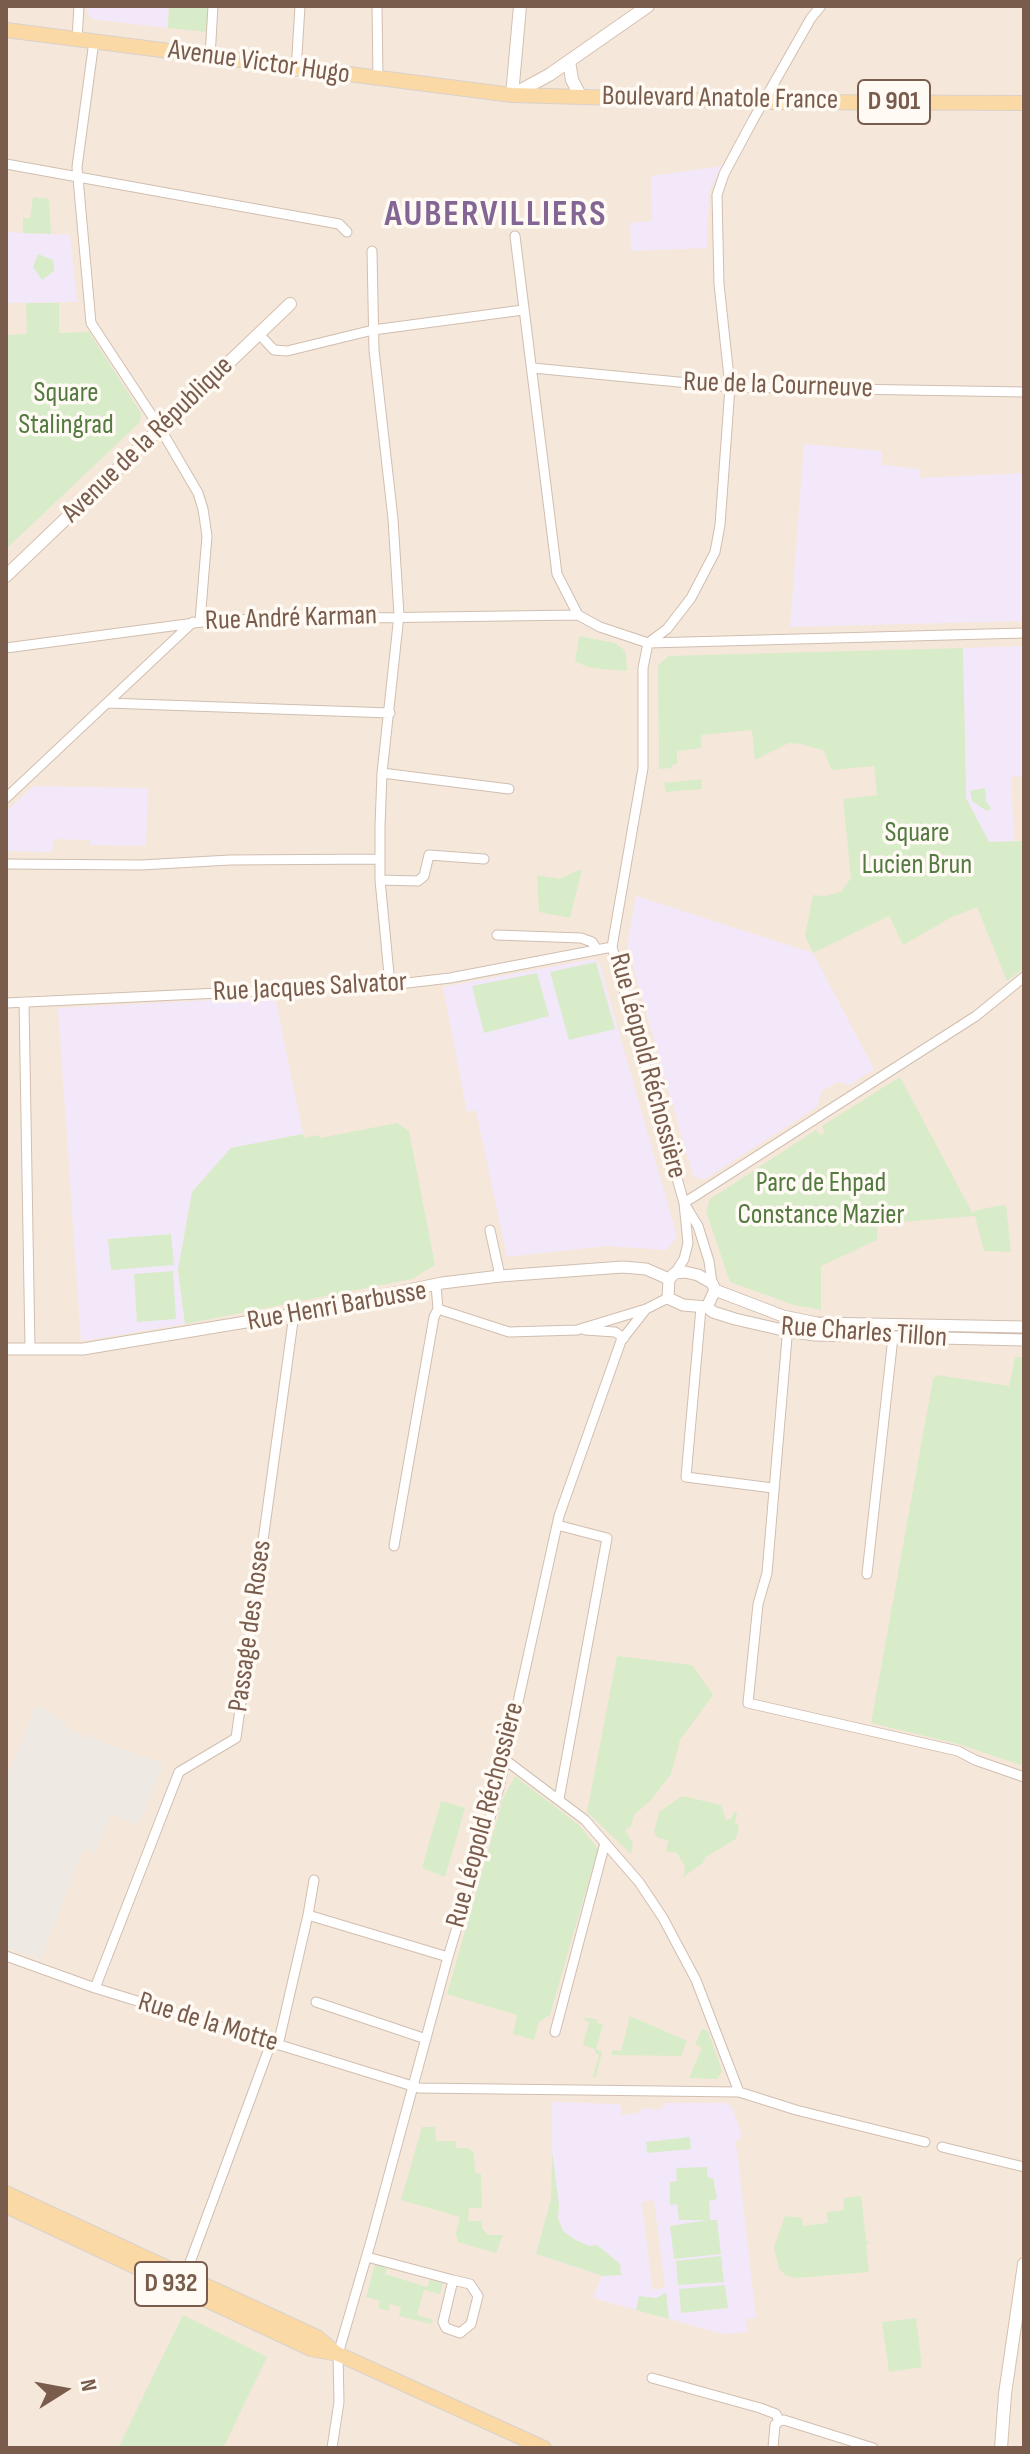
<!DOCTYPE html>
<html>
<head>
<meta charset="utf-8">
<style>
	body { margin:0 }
	#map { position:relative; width:1030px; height:2454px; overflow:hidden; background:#fdf6ec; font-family:"Sofia Sans Condensed",sans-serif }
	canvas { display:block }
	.frame { position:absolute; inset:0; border:8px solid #7a5c4d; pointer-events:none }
	.north { position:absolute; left:24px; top:2350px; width:80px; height:80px; -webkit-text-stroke:6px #fffaf3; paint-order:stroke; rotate:79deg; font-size:22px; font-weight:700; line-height:32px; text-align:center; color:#7a5c4d }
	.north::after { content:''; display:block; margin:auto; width:28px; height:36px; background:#7a5c4d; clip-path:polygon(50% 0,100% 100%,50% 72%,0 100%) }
</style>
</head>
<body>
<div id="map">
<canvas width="1030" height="2454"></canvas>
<div class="frame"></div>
<div class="north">N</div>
</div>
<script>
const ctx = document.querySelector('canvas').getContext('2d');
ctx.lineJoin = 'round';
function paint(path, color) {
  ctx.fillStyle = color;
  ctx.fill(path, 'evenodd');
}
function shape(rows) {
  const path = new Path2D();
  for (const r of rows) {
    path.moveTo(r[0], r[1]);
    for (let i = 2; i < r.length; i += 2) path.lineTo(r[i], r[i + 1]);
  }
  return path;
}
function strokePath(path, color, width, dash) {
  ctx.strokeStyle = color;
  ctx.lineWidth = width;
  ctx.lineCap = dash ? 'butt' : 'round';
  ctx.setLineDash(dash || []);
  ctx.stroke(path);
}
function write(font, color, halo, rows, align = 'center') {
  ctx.font = font + ' "Sofia Sans Condensed",sans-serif';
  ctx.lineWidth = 7;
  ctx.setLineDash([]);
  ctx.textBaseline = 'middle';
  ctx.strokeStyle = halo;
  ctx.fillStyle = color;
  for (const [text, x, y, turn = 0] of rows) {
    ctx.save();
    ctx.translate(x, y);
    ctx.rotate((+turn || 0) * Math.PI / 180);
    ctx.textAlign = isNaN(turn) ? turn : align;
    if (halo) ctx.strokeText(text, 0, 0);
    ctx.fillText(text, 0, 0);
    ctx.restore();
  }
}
const residential = shape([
	[6,6,1024,6,1024,2448,6,2448]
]);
const industrial = shape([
	[36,1707,50,1710,71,1730,163,1764,138,1826,111,1815,95,1853,83,1849,41,1960,6,1947,6,1779]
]);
const education = shape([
	[87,6,169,6,168,28,92,19,87,12],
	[722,166,709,192,707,248,631,251,630,223,652,221,651,176],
	[6,232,70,235,77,302,6,303],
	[804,444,882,451,882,465,919,469,921,478,1024,473,1024,621,790,627],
	[1024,646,1024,776,1011,777,1014,841,989,842,966,798,963,648],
	[33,786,148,788,146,846,90,845,90,840,54,839,52,852,6,851,6,812],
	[636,896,813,953,874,1069,850,1085,838,1082,822,1091,817,1107,704,1180,693,1176,627,945],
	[593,959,599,962,677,1237,667,1250,607,1246,507,1257,476,1110,467,1112,443,987],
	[275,997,303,1134,231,1148,192,1192,178,1270,185,1324,81,1341,58,1008],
	[552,2102,620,2104,622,2116,630,2113,635,2114,645,2108,660,2110,666,2103,726,2103,732,2107,742,2136,734,2144,737,2150,756,2318,746,2319,747,2332,723,2334,593,2298,602,2276,536,2254,551,2199],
	[654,2200,665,2287,655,2290,652,2288,642,2202]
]);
const green = shape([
	[169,6,209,6,207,32,168,28],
	[33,197,49,199,51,234,23,233,23,218,30,218],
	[38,254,53,260,54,271,42,280,33,267],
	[26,303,59,303,59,333,89,332,141,413,140,422,6,549,6,335,27,334],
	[579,636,615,643,623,649,626,654,627,671,592,668,575,662],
	[963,648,966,798,989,842,1024,841,1024,968,1007,981,977,907,952,917,903,945,889,916,813,953,805,936,813,895,824,896,841,892,851,878,843,799,877,795,874,766,832,770,823,750,800,744,789,743,755,760,752,730,701,735,702,748,677,751,677,764,672,765,672,768,659,769,658,666,668,656],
	[701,779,702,789,666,792,664,783],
	[985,788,986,802,991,808,987,811,972,801,970,791],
	[582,869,570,918,539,912,537,875,559,879],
	[596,962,615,1029,569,1040,550,972],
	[537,973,549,1016,484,1033,472,986],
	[900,1077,973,1214,974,1211,986,1208,1006,1205,1011,1252,984,1251,975,1216,878,1224,877,1240,821,1266,821,1310,794,1305,730,1282,706,1211,710,1199,816,1130,820,1135,825,1133,822,1126],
	[397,1123,409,1131,435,1265,412,1279,185,1324,178,1270,192,1192,231,1148,303,1134,304,1138,318,1135,320,1138],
	[171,1234,174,1265,111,1270,108,1239],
	[173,1271,176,1319,137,1322,134,1274],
	[1015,1357,1024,1357,1024,1766,958,1744,871,1723,933,1379,937,1375,1009,1386],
	[617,1656,692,1665,713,1695,680,1740,671,1774,652,1799,634,1815,631,1826,625,1830,633,1844,631,1854,587,1812],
	[515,1776,580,1826,598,1849,550,2015,539,2022,534,2040,513,2034,517,2015,447,1994,503,1799],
	[682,1796,721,1805,726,1820,731,1819,734,1812,737,1813,735,1823,739,1826,736,1839,706,1857,703,1863,683,1877,685,1866,677,1853,666,1851,668,1840,658,1838,654,1832,659,1812],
	[441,1801,465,1808,445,1877,422,1868],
	[630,2016,687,2041,681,2056,611,2055,613,2050,621,2051],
	[585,2017,598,2020,597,2023,603,2025,596,2049,602,2052,596,2077,593,2077,599,2055,595,2053,595,2049,583,2045,589,2022,584,2020],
	[702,2029,708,2031,722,2071,717,2079,689,2078,702,2048,695,2044],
	[422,2127,435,2127,436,2141,456,2141,456,2148,469,2148,474,2153,475,2173,481,2174,482,2208,469,2208,468,2221,482,2221,482,2228,488,2235,503,2235,496,2253,458,2242,456,2234,460,2217,401,2200],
	[690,2137,691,2149,647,2153,646,2142],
	[552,2152,559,2206,558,2218,563,2231,574,2239,589,2246,597,2245,620,2264,621,2275,603,2276,536,2254,551,2199],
	[707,2167,708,2178,713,2178,717,2199,709,2201,710,2220,717,2220,721,2254,674,2259,670,2226,708,2220,679,2220,677,2204,670,2205,670,2182,677,2181,676,2168],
	[861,2196,866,2240,869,2243,866,2245,869,2272,797,2278,787,2276,779,2269,774,2247,785,2216,802,2218,803,2226,828,2223,827,2212,844,2210,843,2198],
	[721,2256,724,2282,678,2285,676,2261],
	[375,2264,387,2268,385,2274,427,2287,430,2280,443,2283,440,2294,424,2290,417,2315,433,2320,431,2324,399,2316,401,2307,390,2304,388,2311,378,2308,380,2301,366,2297],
	[725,2285,728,2308,681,2313,679,2289],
	[666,2293,669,2319,636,2310,639,2296,656,2298],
	[183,2315,267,2357,223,2448,118,2448],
	[916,2318,922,2367,889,2372,882,2322]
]);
const minor = shape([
	[377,6,378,79],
	[77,39,79,6],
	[94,41,77,167,91,323,160,428,198,493,203,509,207,536,200,621],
	[210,57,213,6],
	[296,71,300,6],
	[6,164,339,224,347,232],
	[515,236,557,574,578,615,600,627,648,643,1024,633],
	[372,251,374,350,393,519,399,615,382,773,380,826,380,880,390,985],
	[259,334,274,350,287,351,373,330,523,310],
	[533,368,730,387,1024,392],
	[648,643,667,629,691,598,715,552,720,525,730,387,719,284,717,195,724,174,753,120,811,18,821,6],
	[648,643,643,668,643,768,612,947,684,1203,688,1243,684,1259,675,1273],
	[6,648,217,620,578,615],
	[107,703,390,713],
	[382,773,509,789],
	[6,798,193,622],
	[6,864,141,865,230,860,379,859],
	[380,880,418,881,424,876,429,855,484,859],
	[497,935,581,938,592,942,597,950],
	[24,1002,30,1349],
	[6,1003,390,985,450,978,612,947],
	[684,1203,976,1016,1024,977],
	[687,1208,698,1226,709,1261,712,1283],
	[490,1230,500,1276],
	[436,1285,438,1309],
	[701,1308,686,1477,773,1488],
	[438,1309,509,1332,577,1330,646,1309],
	[788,1326,767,1573,758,1604,748,1703,958,1751,975,1760,1024,1777],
	[585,1330,615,1332,624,1338],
	[557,1525,607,1538,559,1799],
	[394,1546,434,1317,438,1309],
	[867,1574,893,1337],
	[504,1759,585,1820,639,1882,663,1918,696,1980,739,2092],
	[308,1915,314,1880],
	[6,1956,95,1988,419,2088,739,2092,796,2110,925,2142],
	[95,1988,179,1772,236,1738,294,1314],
	[316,2002,426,2039],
	[555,2032,605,1843],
	[278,2045,308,1915,448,1957],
	[942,2147,1024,2167],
	[367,2257,453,2280,443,2322,446,2328,460,2333,471,2324,478,2296,470,2284,453,2280],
	[185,2276,271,2043],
	[652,2378,760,2408,776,2414,779,2421],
	[779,2421,784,2420,873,2448],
	[332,2448,339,2402,338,2354,371,2241,448,1957,499,1788,559,1516,621,1341,646,1309,668,1298],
	[773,2448,775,2425,779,2421]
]);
const tertiary = shape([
	[685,1272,698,1275,712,1283,715,1290,707,1307,683,1305,668,1298,669,1279,675,1273,685,1272],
	[715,1290,783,1316,817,1323,1024,1327],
	[707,1307,713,1312,735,1319,787,1331,815,1335,1024,1340],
	[6,1349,83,1349,294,1314,442,1283,500,1276,623,1267,646,1269,669,1279]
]);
const secondary = shape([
	[569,61,572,80,581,97],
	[512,95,549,75,648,6],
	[512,95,520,6],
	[6,576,290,304],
	[1001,2448,1005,2394,1024,2264]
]);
const primary = shape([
	[6,30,512,95,764,102,1024,103],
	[6,2193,317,2337,336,2353],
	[6,2206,311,2349,338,2354,544,2448]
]);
const shields = [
	[894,102,72],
	[171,2284,72]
];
const shieldNames = [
	["D 901",894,102],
	["D 932",171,2284]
];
const streetNames = [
	["Avenue Victor Hugo",259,63,8],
	["Boulevard Anatole France",720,99,1],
	["Rue de la Courneuve",778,386,2],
	["Avenue de la République",148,440,-44],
	["Rue André Karman",291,619,-2],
	["Rue Jacques Salvator",310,988,-3],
	["Rue Léopold Réchossière",647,1066,75],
	["Rue Henri Barbusse",337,1307,-10],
	["Rue Charles Tillon",864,1333,4],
	["Passage des Roses",251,1626,-82],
	["Rue Léopold Réchossière",486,1815,-75],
	["Rue de la Motte",208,2023,17]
];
const parkNames = [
	["Square",66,394],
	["Stalingrad",66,426],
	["Square",917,834],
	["Lucien Brun",917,866],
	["Parc de Ehpad",821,1184],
	["Constance Mazier",821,1216]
];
const districtNames = [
	["AUBERVILLIERS",496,216]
];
paint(residential, '#f5e8da');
paint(industrial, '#efe9e4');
paint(education, '#f3e8fa');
paint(green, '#d8ecc9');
strokePath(minor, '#d1beb0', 11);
strokePath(tertiary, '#d1beb0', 13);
strokePath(secondary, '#d6c0b0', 14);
strokePath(primary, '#dad1cd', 16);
strokePath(minor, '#fff', 9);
strokePath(tertiary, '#fff', 11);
strokePath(secondary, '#fff', 12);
strokePath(primary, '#fbd9a5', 14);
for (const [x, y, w] of shields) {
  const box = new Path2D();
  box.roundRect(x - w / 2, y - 22, w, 44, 6);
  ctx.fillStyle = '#fffaf3';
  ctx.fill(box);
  strokePath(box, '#7a5c4d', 2);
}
write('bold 26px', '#7a5c4d', null, shieldNames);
write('28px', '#7a5c4d', '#fffaf3', streetNames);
write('28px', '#537a41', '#fffaf3', parkNames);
ctx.letterSpacing = '2px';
write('bold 36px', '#846695', '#fffaf3', districtNames);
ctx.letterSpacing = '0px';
</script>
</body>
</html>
